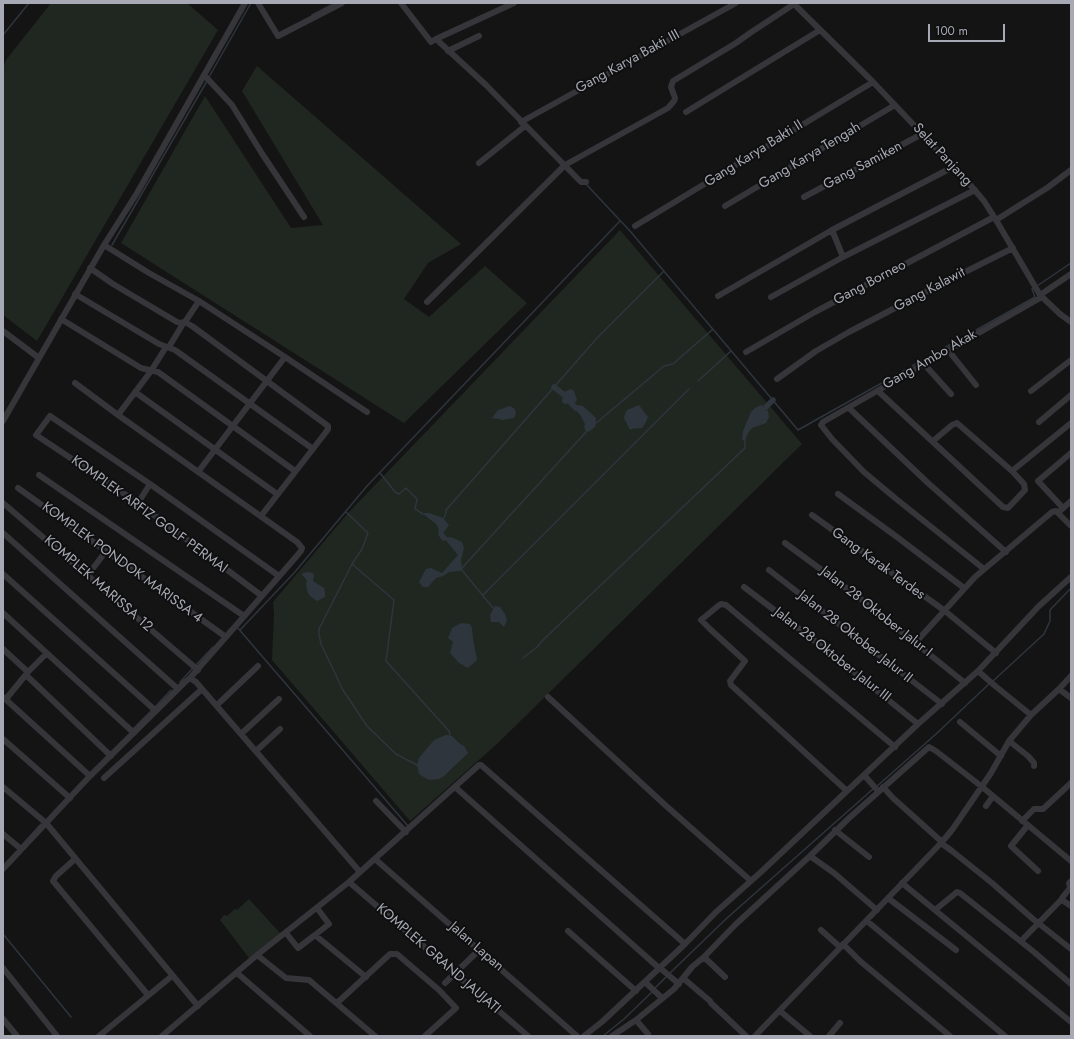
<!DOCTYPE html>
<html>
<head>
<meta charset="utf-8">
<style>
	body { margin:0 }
	#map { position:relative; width:1074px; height:1039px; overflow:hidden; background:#141415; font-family:Jost,sans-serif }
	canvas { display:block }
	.frame { position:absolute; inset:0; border:4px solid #a7aab4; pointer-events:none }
	.scale { position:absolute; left:928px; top:24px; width:77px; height:18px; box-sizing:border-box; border:2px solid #a7aab4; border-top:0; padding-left:5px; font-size:12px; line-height:14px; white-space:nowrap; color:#a7aab4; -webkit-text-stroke:3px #0f0f10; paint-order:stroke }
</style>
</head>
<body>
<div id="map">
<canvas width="1074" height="1039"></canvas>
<div class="frame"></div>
<div class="scale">100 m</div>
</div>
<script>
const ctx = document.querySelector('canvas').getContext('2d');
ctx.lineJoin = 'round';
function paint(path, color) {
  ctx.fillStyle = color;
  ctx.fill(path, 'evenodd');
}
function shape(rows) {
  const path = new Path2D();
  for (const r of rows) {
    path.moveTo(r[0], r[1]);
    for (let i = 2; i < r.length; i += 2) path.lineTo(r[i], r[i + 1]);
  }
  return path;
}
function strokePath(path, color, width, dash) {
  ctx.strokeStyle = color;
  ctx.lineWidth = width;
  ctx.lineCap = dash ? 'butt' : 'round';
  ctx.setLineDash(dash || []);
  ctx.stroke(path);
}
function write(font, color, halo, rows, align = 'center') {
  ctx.font = font + ' Jost,sans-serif';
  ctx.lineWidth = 4;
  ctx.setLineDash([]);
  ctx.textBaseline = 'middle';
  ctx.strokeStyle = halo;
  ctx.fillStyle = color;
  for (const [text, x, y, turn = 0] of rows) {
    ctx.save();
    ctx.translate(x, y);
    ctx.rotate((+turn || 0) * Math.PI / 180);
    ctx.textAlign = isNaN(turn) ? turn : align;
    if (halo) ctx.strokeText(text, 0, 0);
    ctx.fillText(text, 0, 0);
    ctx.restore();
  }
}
const green = shape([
	[51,3,187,3,218,30,37,341,3,315,3,69,6,60],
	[257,66,461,244,428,263,404,299,429,317,485,266,527,303,404,423,121,243,205,96,291,228,323,225,242,91],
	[620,230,802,444,498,743,410,821,272,660,274,614,273,602,349,512],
	[249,899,280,933,249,958,220,920,224,915,227,916,235,909,237,910]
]);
const water = shape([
	[571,389,574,391,577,400,574,403,564,404,562,401,563,394,564,392],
	[578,405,583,406,596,418,595,427,590,431,586,432,584,427,585,424,581,416,576,410],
	[639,405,648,417,646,422,642,428,631,429,630,430,624,418,625,414,627,410],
	[761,405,768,411,769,417,766,423,752,428,748,433,745,441,742,440,743,431,751,412,755,408],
	[510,406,515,409,516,413,514,418,503,420,492,418,498,410],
	[424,513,429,513,443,518,449,525,444,532,439,534,438,527,436,524,423,514],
	[451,537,462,542,464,548,461,560,462,568,460,571,449,572,443,576,436,578,428,587,423,587,419,582,426,569,431,568,442,573,458,555,444,538],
	[310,572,314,574,313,581,324,588,325,592,325,597,317,601,310,596,308,593,306,585,307,580,302,575,303,573],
	[495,606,500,607,505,614,507,620,504,627,499,622,491,622,490,615],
	[461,623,470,624,472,628,473,639,477,660,468,668,459,663,450,653,453,642,448,638,451,631,452,628],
	[446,735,452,736,459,743,464,746,468,753,444,776,439,779,429,780,422,776,419,774,417,765,419,758,434,740]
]);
const stream = shape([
	[312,15,335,3],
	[3,35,29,3],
	[209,77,251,3],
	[585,183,630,231,798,430,1035,297,1032,289,1033,288],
	[112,245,207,81],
	[1037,286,1071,263],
	[698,381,731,351],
	[595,424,664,366,673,364,713,329],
	[380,473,395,492,399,494,406,488,417,499,415,509,423,514],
	[346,512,368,533,362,549,352,564,319,629,319,634,321,644,343,690,367,726,396,754,417,765],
	[444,518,446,513,446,510,598,337,664,271],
	[352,564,394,600,386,661,449,731,450,735],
	[462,568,586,432],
	[461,569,493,608],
	[483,595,689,389],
	[237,627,408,826],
	[240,630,294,573,367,486,620,221],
	[523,658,537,647,543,640,745,448,745,441],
	[195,666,213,647],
	[993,681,1044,634,1050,621,1050,610,1071,588],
	[180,682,192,669],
	[154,708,171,690],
	[133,729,152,710],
	[876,787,936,734,990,683],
	[21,846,41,824],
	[3,934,71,1017],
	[670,973,727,918,873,789],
	[654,989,667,976],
	[603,1036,624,1019,652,992]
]);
const canal = shape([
	[554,387,563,394],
	[571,403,576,408],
	[766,407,773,400],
	[441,534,444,538]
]);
const minor = shape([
	[258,3,278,36,342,3],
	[401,3,431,42,436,39],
	[514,3,436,39,486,85,578,179,581,182,586,182],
	[793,3,873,82,966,180,984,201,996,220,1040,295,1060,314,1071,322],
	[448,51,479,36],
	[204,75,232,105,261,152,304,217],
	[686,112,820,30],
	[521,122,736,3],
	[479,163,525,126],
	[804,197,922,134],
	[725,206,895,105],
	[996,220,1047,188,1071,170],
	[635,226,873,82],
	[104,245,149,273,199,301,285,357,198,472],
	[843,257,832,230,953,167],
	[90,268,113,284,177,322,180,323,185,322,192,326,328,426,328,429,326,432,261,516],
	[75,294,159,344,175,350,313,449],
	[1040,295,1071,274],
	[718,296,832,230],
	[771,297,843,257,975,190],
	[427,302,565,165,668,108,674,101,675,98,671,87,673,81,736,43,750,33,794,4],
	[61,319,141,368,158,372,295,471],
	[185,322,199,301],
	[3,331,39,358],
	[166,347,151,371,118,415,297,542,302,548,301,551,289,565,190,678],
	[169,347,184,322],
	[948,350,976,385],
	[746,352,815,312,994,217],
	[285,357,367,412],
	[924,364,951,394],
	[777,379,816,351,849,332,941,284,1013,248],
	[75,383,118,415],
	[878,391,1003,507,1008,508,1025,490,1024,484,1012,471,957,423,952,425,933,441],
	[1031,391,1071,360],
	[135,392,277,494],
	[849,408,928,483,1006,552],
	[3,421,104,245,137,193,245,3],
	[1039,422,1071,395],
	[1012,471,1071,423],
	[39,475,244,616],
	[150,484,50,416,36,435,138,503,262,596],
	[18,488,226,637],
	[838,494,897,537,964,588],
	[3,503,198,670],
	[138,503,150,484,279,576],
	[1063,508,1038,481,1071,453],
	[1061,510,1071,501],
	[812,515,945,611,996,653],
	[3,533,178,689],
	[785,543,861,599,965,683],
	[984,569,895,498,864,472,832,439,821,425,823,422,924,364,1042,297],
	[769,570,942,704],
	[3,574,156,711],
	[88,575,106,551],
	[744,587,819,644,918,724],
	[3,613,134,733],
	[916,642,975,577,1052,512,1056,511,1071,526],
	[3,649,28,672],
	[978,671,994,685,1031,715],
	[26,675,111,756],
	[1059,689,1071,698],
	[3,697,90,776],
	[548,697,664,804,751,881],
	[6,699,28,672,46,654],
	[217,705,258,666],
	[960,722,1001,756],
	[241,734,279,699],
	[3,739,70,798],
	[1009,741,1028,756,1034,763,1034,766],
	[256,751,280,729],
	[864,775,878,791],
	[104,778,202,689],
	[3,787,46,823,198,1006],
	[455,787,659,968],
	[883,787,893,798,942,842],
	[847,791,731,685,730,681,745,661,710,629,701,620,718,606,721,604,726,605,895,747],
	[376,801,406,832],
	[986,806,993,796],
	[1022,821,1034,809,1043,809,1071,783],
	[1028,825,1011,846,1038,871],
	[835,830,869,857],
	[3,834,21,849],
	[941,843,952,851,992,883,1033,919,1071,949],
	[810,856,834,873,877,910],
	[75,859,56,876,53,881,148,995],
	[375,859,577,1036],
	[3,869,90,776,185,682,190,678,196,682,360,872],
	[349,882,528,1036],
	[902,883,1071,1022],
	[888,898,956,950],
	[1063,901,1062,898,1070,888,1069,883,1071,881],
	[935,910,957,892,960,893,1034,952,1071,984],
	[867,921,1005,1036],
	[821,930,840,947],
	[568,931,636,991],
	[286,933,298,948,315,935,366,977],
	[315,935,329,924,317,908],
	[1021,941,1060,901,1062,900,1071,906],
	[843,944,860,961,950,1036],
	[257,955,286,978,309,980,375,1036],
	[704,957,725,977],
	[3,968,57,1036],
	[660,968,679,984],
	[237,973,310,1036],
	[683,978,710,1001],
	[645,982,662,998],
	[445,983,479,950],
	[337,1003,390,954,397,954,439,990,456,1008,425,1036],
	[711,1003,746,1036],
	[780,1011,810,1036],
	[3,1019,17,1036],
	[636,1020,648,1034],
	[99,1036,172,976],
	[162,1036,257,955,349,882,479,765,481,765,685,944],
	[584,1036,603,1021,685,944,716,912,761,872,918,724,978,671,1039,606,1071,577],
	[612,1036,636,1020,674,989,692,967,704,957,735,925,810,856,848,819,929,747,936,751,981,786,1071,861],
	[755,1036,942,842,952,830,991,773,1009,741,1031,715,1059,689,1071,676],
	[829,1036,840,1023]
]);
const streetNames = [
	["Gang Karya Bakti III",628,62,-29],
	["Gang Karya Bakti II",754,154,-32],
	["Selat Panjang",942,155,47],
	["Gang Karya Tengah",810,156,-31],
	["Gang Samiken",863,166,-28],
	["Gang Borneo",870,283,-28],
	["Gang Kalawit",930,290,-28],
	["Gang Ambo Akak",930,360,-30],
	["KOMPLEK ARFIZ GOLF PERMAI",149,515,36],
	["KOMPLEK PONDOK MARISSA 4",122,563,36],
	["Gang Karak Terdes",878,564,36],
	["KOMPLEK MARISSA 12",98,584,41],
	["Jalan 28 Oktober Jalur I",876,612,38],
	["Jalan 28 Oktober Jalur II",855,637,38],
	["Jalan 28 Oktober Jalur III",832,655,38],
	["Jalan Lapan",476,947,41],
	["KOMPLEK GRAND JAUJATI",438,959,41]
];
paint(green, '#202721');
paint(water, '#2e353c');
strokePath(stream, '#2e353c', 1.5);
strokePath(canal, '#2e353c', 5.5);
strokePath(minor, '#35353a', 6);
write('14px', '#a7aab4', '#0f0f10', streetNames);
</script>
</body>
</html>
